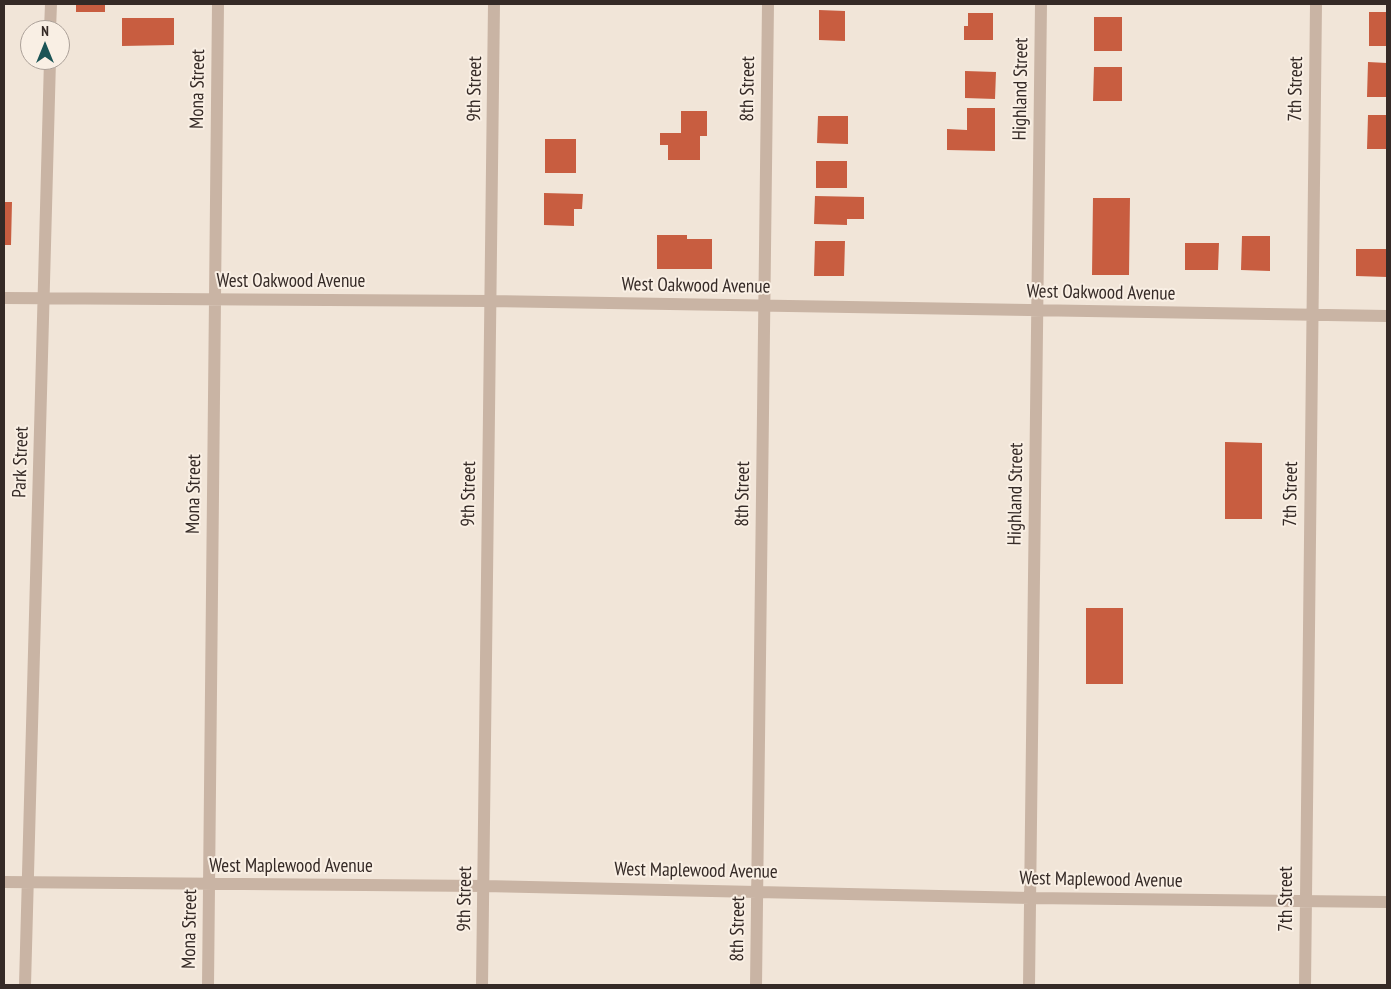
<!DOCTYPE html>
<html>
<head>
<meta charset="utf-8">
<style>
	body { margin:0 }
	#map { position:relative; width:1391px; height:989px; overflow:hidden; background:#f1e5d8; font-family:"PT Sans Narrow",sans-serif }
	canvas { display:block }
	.frame { position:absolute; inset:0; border:5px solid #352a26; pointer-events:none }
	.north { position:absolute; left:20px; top:20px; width:50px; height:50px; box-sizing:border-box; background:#f9efe4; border:1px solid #aba098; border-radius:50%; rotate:0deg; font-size:14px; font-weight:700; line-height:20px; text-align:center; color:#352a26 }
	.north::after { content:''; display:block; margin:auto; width:18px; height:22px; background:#1b5456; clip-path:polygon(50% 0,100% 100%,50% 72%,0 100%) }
</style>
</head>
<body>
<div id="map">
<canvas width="1391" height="989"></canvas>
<div class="frame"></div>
<div class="north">N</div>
</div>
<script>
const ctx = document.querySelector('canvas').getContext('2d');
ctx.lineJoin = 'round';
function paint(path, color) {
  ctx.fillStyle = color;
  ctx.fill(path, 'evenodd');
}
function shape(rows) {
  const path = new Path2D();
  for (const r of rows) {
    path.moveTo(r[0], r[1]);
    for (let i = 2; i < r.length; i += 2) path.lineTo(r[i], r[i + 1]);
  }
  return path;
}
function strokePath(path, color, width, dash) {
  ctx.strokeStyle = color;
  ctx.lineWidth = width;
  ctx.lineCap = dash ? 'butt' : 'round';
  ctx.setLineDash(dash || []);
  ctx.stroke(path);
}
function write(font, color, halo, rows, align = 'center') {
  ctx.font = font + ' "PT Sans Narrow",sans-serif';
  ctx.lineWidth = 4;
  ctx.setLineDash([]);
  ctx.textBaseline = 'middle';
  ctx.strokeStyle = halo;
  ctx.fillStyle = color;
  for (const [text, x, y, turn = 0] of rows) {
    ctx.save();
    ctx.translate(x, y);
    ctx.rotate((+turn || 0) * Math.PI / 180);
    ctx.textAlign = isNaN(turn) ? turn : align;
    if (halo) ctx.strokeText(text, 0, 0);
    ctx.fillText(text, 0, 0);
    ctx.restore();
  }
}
const building = shape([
	[76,4,105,4,105,12,76,12],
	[819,10,845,11,845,41,819,40],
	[1369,12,1387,12,1387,46,1369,46],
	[968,13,993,13,993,40,964,40,964,26,968,26],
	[1094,17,1122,17,1122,51,1094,51],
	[122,18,174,18,174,45,122,46],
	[1368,62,1387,63,1387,97,1367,97],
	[1094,67,1122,67,1122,101,1093,101],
	[965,71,996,72,995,99,965,98],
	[967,108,995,108,995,151,947,150,947,129,967,130],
	[681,111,707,111,707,136,700,136,700,160,668,160,668,145,660,145,660,133,681,133],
	[1368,115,1387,115,1387,149,1367,149],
	[818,116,848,116,848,144,817,143],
	[545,139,576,139,576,173,545,173],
	[816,161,847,161,847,188,816,188],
	[544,193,583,194,582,209,574,209,574,226,544,225],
	[815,196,864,197,864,219,847,219,847,225,814,224],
	[1093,198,1130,198,1129,275,1092,275],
	[4,202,12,202,11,245,4,245],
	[657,235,687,235,687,239,712,239,712,269,657,269],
	[1242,236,1270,236,1270,271,1241,270],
	[815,241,845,241,844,276,814,276],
	[1185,243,1219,243,1218,270,1185,270],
	[1356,249,1387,249,1387,277,1356,276],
	[1225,442,1262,443,1262,519,1225,519],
	[1086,608,1123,608,1123,684,1086,684]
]);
const street = shape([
	[50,30,51,4],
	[4,298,490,301,1387,316],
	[4,882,484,886,1030,898,1387,902],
	[25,985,50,60],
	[208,985,218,4],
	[482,985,494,4],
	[756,985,768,4],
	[1029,985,1041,4],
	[1305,985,1316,4]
]);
const streetNames = [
	["Mona Street",198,89,-89],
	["9th Street",475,89,-89],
	["8th Street",748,89,-89],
	["Highland Street",1021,89,-89],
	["7th Street",1296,89,-89],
	["West Oakwood Avenue",291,282],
	["West Oakwood Avenue",696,286,1],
	["West Oakwood Avenue",1101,293,1],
	["Park Street",21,462,-88],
	["Mona Street",194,494,-89],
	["9th Street",469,494,-89],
	["8th Street",743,494,-89],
	["Highland Street",1016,494,-89],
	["7th Street",1291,494,-89],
	["West Maplewood Avenue",291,867],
	["West Maplewood Avenue",696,871,1],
	["West Maplewood Avenue",1101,880,1],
	["9th Street",465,899,-89],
	["7th Street",1287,899,-90],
	["Mona Street",190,929,-89],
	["8th Street",738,929,-89]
];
paint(building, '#c85d40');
strokePath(street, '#c9b4a4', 12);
write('19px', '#352a26', '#f9efe4', streetNames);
</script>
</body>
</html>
